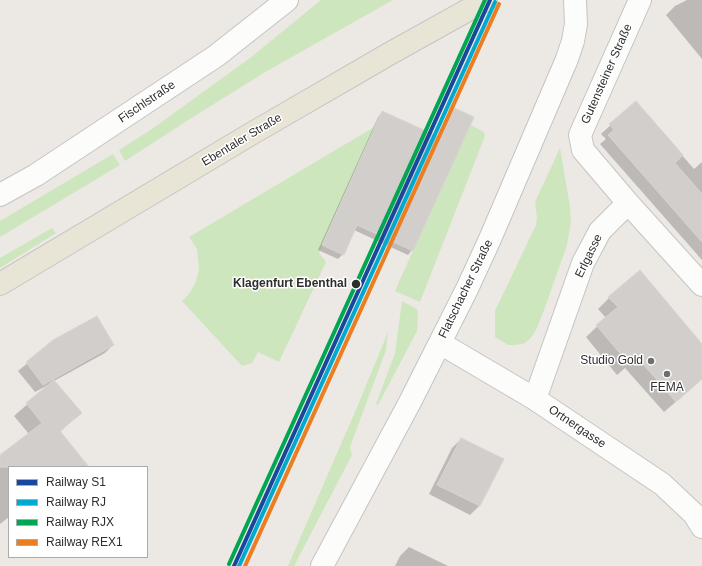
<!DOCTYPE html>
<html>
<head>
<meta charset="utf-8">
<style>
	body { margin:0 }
	#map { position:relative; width:702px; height:566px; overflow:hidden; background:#ece8e4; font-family:Arial,sans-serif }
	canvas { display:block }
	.legend { position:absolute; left:8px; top:466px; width:140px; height:92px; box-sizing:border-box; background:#fff; border:1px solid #ababab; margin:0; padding:5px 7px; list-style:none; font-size:12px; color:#2e2e2e }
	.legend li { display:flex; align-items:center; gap:8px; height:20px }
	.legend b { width:20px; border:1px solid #ababab }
</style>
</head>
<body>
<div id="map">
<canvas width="702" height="566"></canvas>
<ul class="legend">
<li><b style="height:5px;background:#17489e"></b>Railway S1</li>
<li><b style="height:5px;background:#00a9ce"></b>Railway RJ</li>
<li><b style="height:5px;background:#00a651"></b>Railway RJX</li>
<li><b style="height:5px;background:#eb7e20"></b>Railway REX1</li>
</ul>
</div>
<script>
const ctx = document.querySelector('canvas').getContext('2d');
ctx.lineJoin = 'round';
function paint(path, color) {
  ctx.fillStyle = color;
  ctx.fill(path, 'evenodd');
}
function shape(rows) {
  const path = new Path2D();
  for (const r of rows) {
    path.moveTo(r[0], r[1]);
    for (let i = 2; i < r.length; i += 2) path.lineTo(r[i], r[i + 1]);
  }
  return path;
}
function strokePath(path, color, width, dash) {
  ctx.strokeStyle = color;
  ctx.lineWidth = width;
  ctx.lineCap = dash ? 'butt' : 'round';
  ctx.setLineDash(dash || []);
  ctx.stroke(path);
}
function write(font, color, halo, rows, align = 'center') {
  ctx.font = font + ' Arial,sans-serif';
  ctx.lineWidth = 3;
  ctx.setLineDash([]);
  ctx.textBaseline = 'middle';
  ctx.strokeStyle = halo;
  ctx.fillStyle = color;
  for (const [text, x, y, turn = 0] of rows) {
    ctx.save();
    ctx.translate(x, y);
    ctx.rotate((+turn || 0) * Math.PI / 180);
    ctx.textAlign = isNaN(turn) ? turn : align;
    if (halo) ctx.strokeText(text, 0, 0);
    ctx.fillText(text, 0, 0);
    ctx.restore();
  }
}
const green = shape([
	[321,0,393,0,267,71,193,117,125,161,119,150,152,129,250,58],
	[469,124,484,132,485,136,420,302,395,291],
	[376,126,319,253,326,262,279,362,258,352,252,363,242,366,182,301,189,294,195,284,199,270,197,249,189,237],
	[560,148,570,207,571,222,567,245,544,310,536,330,530,339,523,344,514,345,508,345,495,337,495,311,536,225,537,218,535,202],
	[113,154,120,165,0,237,0,221],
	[52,228,56,233,0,268,0,258],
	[402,301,417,309,418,313,417,331,378,405,376,404,395,353],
	[388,332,386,350,350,447,352,455,294,566,288,566,358,405]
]);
const shadow = shape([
	[687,0,702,0,702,59,666,15,675,6],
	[636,102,694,169,702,162,702,260,600,144,606,139,601,134],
	[452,108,412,250,408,255,354,230,343,254,338,259,318,250,378,117,382,113,437,137,448,113],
	[609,298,702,345,702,379,664,412,625,368,617,375,586,337,606,318,598,309],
	[54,341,113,345,105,353,54,381,80,413,60,432,88,467,9,467,9,517,0,524,0,456,29,434,14,416,48,386,48,385,35,392,18,371],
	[461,439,502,460,479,506,470,515,429,494,452,448],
	[409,547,448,566,395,566,400,556]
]);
const building = shape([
	[636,101,683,155,675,163,702,194,702,242,608,135,614,130,609,124,636,101],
	[452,107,474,117,413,251,357,225,344,255,322,245,382,111,439,137,452,107],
	[640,270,702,344,702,379,676,402,637,357,629,364,596,325,618,307,608,297,640,270],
	[97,316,114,345,43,385,26,362,53,340,97,316],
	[54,380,82,413,60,431,89,467,0,467,0,455,42,423,26,403,54,380],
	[461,438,504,459,480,506,437,485,461,438]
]);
const minor = shape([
	[0,195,36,175,216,56,287,0],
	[628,203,583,150,580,135,640,0],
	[440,343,535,399,662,484,694,514,702,527],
	[535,399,583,263,600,231,628,203,702,285],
	[322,566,410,402,467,289,490,239,567,59,573,41,576,24,575,0]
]);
const major = shape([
	[0,284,251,134,389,54,486,0]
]);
const rail1 = shape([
	[234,566,490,0]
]);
const rail2 = shape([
	[239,566,495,2]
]);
const rail3 = shape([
	[229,564,485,0]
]);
const rail4 = shape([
	[245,566,499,4]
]);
const markers = [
	[356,284,5,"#2e2e2e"],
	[651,361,4,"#706f6e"],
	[667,374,4,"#706f6e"]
];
const streetNames = [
	["Gutensteiner Straße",607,74,-66],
	["Fischlstraße",147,102,-34],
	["Ebentaler Straße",242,140,-31],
	["Erlgasse",589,256,-64],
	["Flatschacher Straße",466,289,-64],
	["Ortnergasse",577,427,34]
];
const stopNames = [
	["Klagenfurt Ebenthal",347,284]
];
const poiNames = [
	["Studio Gold",643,361],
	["FEMA",667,388,"center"]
];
paint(green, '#cee6be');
paint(shadow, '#0003');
paint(building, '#d1cecb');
strokePath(building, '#d7d4d0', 1);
strokePath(minor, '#c5c4c5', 24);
strokePath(major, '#c6c5c4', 24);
strokePath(minor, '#fcfcfb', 22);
strokePath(major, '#e8e4d6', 22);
strokePath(rail1, '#17489e', 4);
strokePath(rail2, '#00a9ce', 4);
strokePath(rail3, '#00a651', 4);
strokePath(rail4, '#eb7e20', 4);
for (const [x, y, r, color] of markers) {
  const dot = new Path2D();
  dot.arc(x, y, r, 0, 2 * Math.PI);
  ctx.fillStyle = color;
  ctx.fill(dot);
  strokePath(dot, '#fff', 1.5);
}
write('12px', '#2e2e2e', '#fff', streetNames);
write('bold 12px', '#2e2e2e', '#fff', stopNames, 'right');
write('12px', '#2e2e2e', '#fff', poiNames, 'right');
</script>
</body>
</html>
